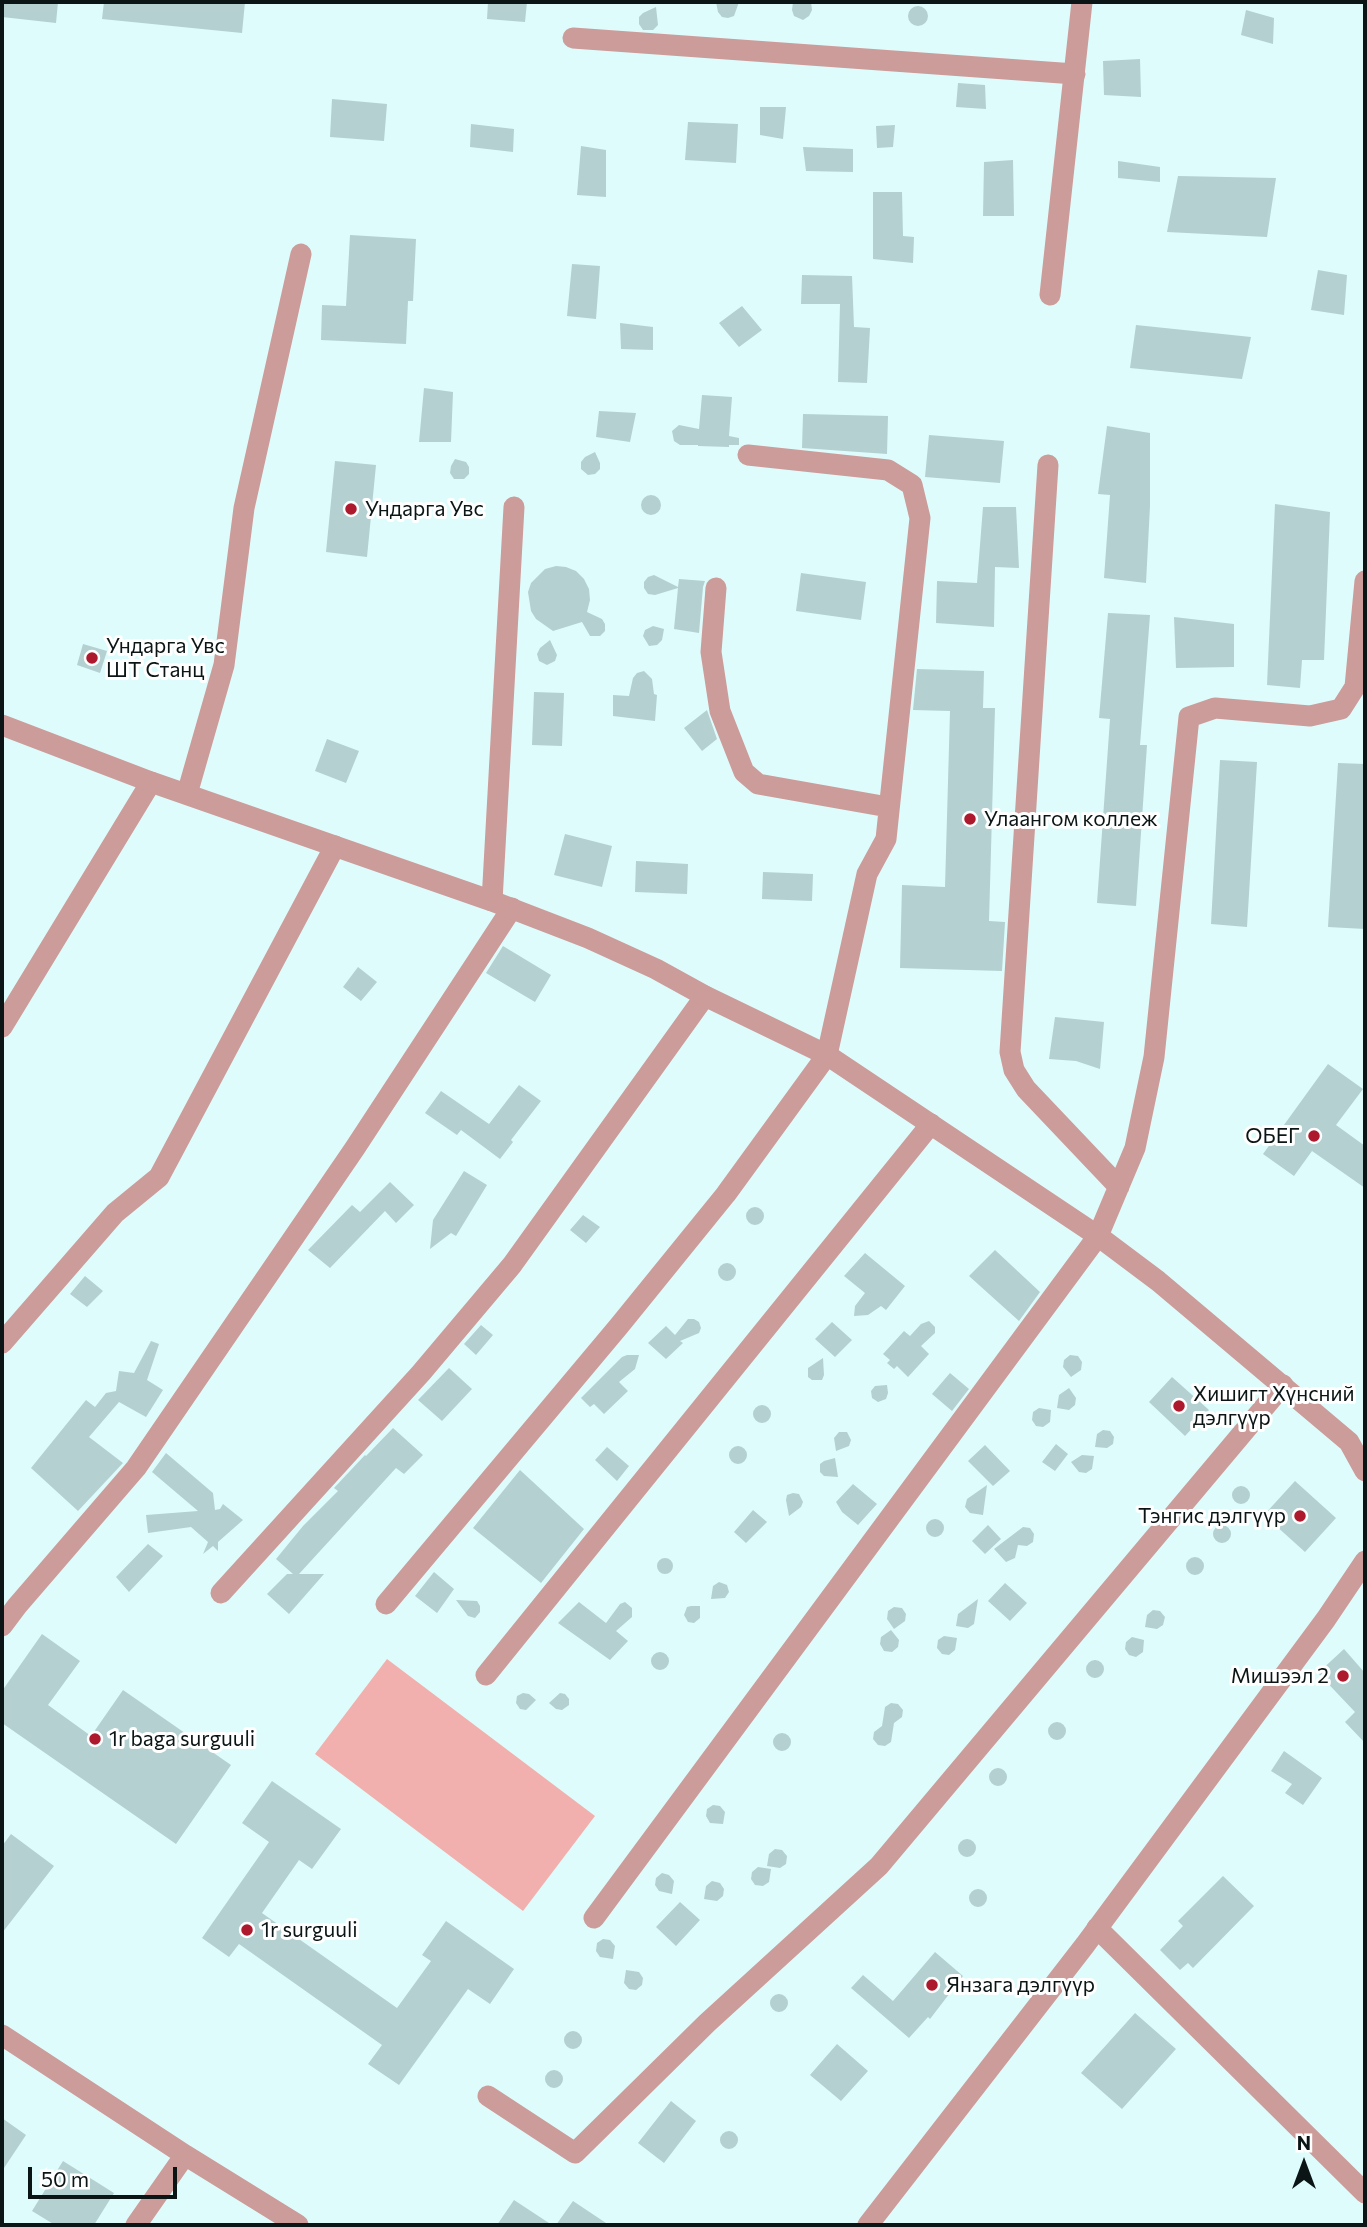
<!DOCTYPE html>
<html>
<head>
<meta charset="utf-8">
<style>
	body { margin:0 }
	#map { position:relative; width:1367px; height:2227px; overflow:hidden; background:#dffcfc; font-family:Commissioner,sans-serif }
	canvas { display:block }
	.frame { position:absolute; inset:0; border:4px solid #0b1515; pointer-events:none }
	.north { position:absolute; left:1269px; top:2129px; width:70px; height:70px; -webkit-text-stroke:5px #fff; paint-order:stroke; rotate:0deg; font-size:19px; font-weight:700; line-height:28px; text-align:center; color:#0b1515 }
	.north::after { content:''; display:block; margin:auto; width:24px; height:32px; background:#0b1515; clip-path:polygon(50% 0,100% 100%,50% 72%,0 100%) }
	.scale { position:absolute; left:28px; top:2167px; width:149px; height:32px; box-sizing:border-box; border:4px solid #0b1515; border-top:0; padding-left:9px; font-size:21px; line-height:24px; white-space:nowrap; color:#0b1515; -webkit-text-stroke:5px #fff; paint-order:stroke }
</style>
</head>
<body>
<div id="map">
<canvas width="1367" height="2227"></canvas>
<div class="frame"></div>
<div class="north">N</div>
<div class="scale">50 m</div>
</div>
<script>
const ctx = document.querySelector('canvas').getContext('2d');
ctx.lineJoin = 'round';
function paint(path, color) {
  ctx.fillStyle = color;
  ctx.fill(path, 'evenodd');
}
function shape(rows) {
  const path = new Path2D();
  for (const r of rows) {
    if (r.length === 3) {
      path.moveTo(r[0] + r[2], r[1]);
      path.arc(r[0], r[1], r[2], 0, 2 * Math.PI);
      continue;
    }
    path.moveTo(r[0], r[1]);
    for (let i = 2; i < r.length; i += 2) path.lineTo(r[i], r[i + 1]);
  }
  return path;
}
function strokePath(path, color, width, dash) {
  ctx.strokeStyle = color;
  ctx.lineWidth = width;
  ctx.lineCap = dash ? 'butt' : 'round';
  ctx.setLineDash(dash || []);
  ctx.stroke(path);
}
function write(font, color, halo, rows, align = 'center') {
  ctx.font = font + ' Commissioner,sans-serif';
  ctx.lineWidth = 6;
  ctx.setLineDash([]);
  ctx.textBaseline = 'middle';
  ctx.strokeStyle = halo;
  ctx.fillStyle = color;
  for (const [text, x, y, turn = 0] of rows) {
    ctx.save();
    ctx.translate(x, y);
    ctx.rotate((+turn || 0) * Math.PI / 180);
    ctx.textAlign = isNaN(turn) ? turn : align;
    if (halo) ctx.strokeText(text, 0, 0);
    ctx.fillText(text, 0, 0);
    ctx.restore();
  }
}
const green = shape([
	[387,1659,595,1816,523,1911,315,1754]
]);
const building = shape([
	[2,2,58,2,56,23,2,17],
	[104,2,245,2,242,33,102,19],
	[488,2,527,2,525,22,487,19],
	[716,2,739,2,734,16,728,18,722,17,718,12],
	[793,2,811,2,812,10,809,16,803,20,794,16,792,10],
	[918,16,10],
	[656,7,658,25,653,30,643,30,639,24,639,17,643,13],
	[1246,10,1274,18,1273,44,1241,35],
	[1140,59,1141,97,1104,95,1103,61],
	[958,83,985,85,986,109,956,107],
	[332,99,387,104,384,141,330,137],
	[760,107,786,107,783,139,760,135],
	[688,122,738,124,736,163,685,160],
	[471,124,514,129,513,152,470,147],
	[895,125,893,147,877,148,876,126],
	[581,146,606,150,606,197,577,195],
	[803,147,853,149,853,172,806,171],
	[1013,160,1014,216,983,216,984,162],
	[1118,161,1160,167,1160,182,1118,178],
	[1178,176,1276,178,1267,237,1167,232],
	[873,192,902,192,903,236,914,237,913,263,873,259],
	[350,235,416,239,413,301,408,301,406,344,321,340,322,305,346,306],
	[572,264,600,266,596,319,567,316],
	[1318,270,1347,275,1344,315,1311,310],
	[802,275,852,276,854,327,870,328,867,383,838,382,840,304,801,304],
	[742,306,762,330,739,347,719,323],
	[620,323,653,327,653,350,621,349],
	[1136,325,1251,337,1242,379,1130,368],
	[424,388,453,392,451,442,419,442],
	[702,395,732,397,729,436,739,438,739,445,729,445,729,447,698,446,698,445,680,445,674,441,672,431,679,425,699,429],
	[599,411,636,413,630,442,596,437],
	[803,414,888,416,887,454,802,448],
	[1107,426,1150,433,1150,506,1146,583,1104,578,1110,495,1098,494],
	[929,435,1004,441,1000,483,925,477],
	[595,452,600,463,600,469,595,474,588,475,581,469,581,462,585,457],
	[455,459,466,462,469,467,469,474,464,479,454,479,450,473,451,466],
	[335,461,376,465,367,557,326,552],
	[651,505,10],
	[1275,504,1330,512,1324,660,1302,660,1300,688,1267,685],
	[983,507,1016,507,1019,568,995,567,994,627,936,623,937,581,977,583],
	[556,566,566,567,576,571,584,579,589,589,590,600,587,612,602,619,605,624,605,631,600,636,590,636,582,622,553,631,536,619,531,611,528,592,531,583,545,569],
	[801,573,866,582,861,620,796,611],
	[654,575,678,587,679,579,705,581,703,587,699,633,674,629,678,588,655,595,648,594,644,588,644,582,648,577],
	[1108,613,1150,615,1140,745,1147,745,1136,906,1097,903,1110,719,1099,718],
	[1174,617,1234,624,1234,667,1176,668],
	[653,626,664,629,662,640,657,645,649,646,643,636,645,630],
	[550,640,557,655,555,661,547,665,539,661,537,654,540,648],
	[83,644,107,651,100,673,77,665],
	[917,669,984,671,983,708,995,708,989,921,1005,922,1002,971,900,968,902,885,945,887,950,711,913,710],
	[644,671,652,679,654,694,657,695,655,721,613,716,613,695,629,696,633,678,637,673],
	[534,692,564,693,562,746,532,745],
	[707,710,717,739,702,751,684,728],
	[327,739,359,751,346,783,315,771],
	[1220,760,1257,762,1247,927,1211,924],
	[1338,763,1365,764,1365,929,1328,927],
	[565,834,612,846,602,887,554,875],
	[636,861,688,864,687,894,635,892],
	[763,872,813,874,812,901,762,899],
	[503,946,551,975,535,1002,486,973],
	[358,967,377,982,361,1001,343,987],
	[1055,1017,1104,1022,1100,1069,1076,1061,1049,1059],
	[1328,1064,1363,1089,1336,1125,1365,1146,1365,1188,1312,1151,1294,1176,1263,1154],
	[519,1085,541,1101,511,1140,513,1142,500,1159,461,1130,457,1135,425,1113,441,1091,489,1124],
	[464,1171,487,1185,456,1236,451,1233,430,1249,433,1220],
	[390,1182,414,1205,396,1223,385,1211,330,1268,308,1250,352,1205,360,1212],
	[755,1216,9],
	[583,1215,600,1227,586,1243,570,1230],
	[995,1250,1040,1292,1019,1321,969,1276],
	[865,1253,905,1286,886,1310,881,1306,868,1315,854,1316,855,1306,865,1293,844,1276],
	[727,1272,9],
	[85,1276,103,1291,87,1307,70,1294],
	[688,1319,694,1319,699,1322,701,1328,699,1333,680,1341,683,1343,666,1359,648,1343,666,1326,675,1335],
	[929,1321,935,1327,935,1333,921,1346,929,1354,908,1377,897,1366,894,1369,887,1363,890,1360,883,1354,904,1331,910,1336,921,1324],
	[832,1322,852,1340,835,1357,815,1339],
	[481,1325,493,1335,476,1355,464,1344],
	[151,1341,159,1344,147,1380,163,1390,146,1417,119,1402,89,1437,123,1463,78,1511,31,1468,86,1400,95,1407,106,1393,116,1391,119,1371,134,1373],
	[627,1355,639,1355,635,1369,619,1382,628,1391,604,1414,594,1404,590,1407,581,1398,622,1357],
	[1070,1355,1078,1356,1082,1362,1081,1370,1071,1377,1063,1367,1064,1360],
	[823,1358,824,1375,822,1380,812,1380,808,1377,808,1368],
	[449,1368,472,1389,442,1421,418,1400],
	[950,1373,969,1389,952,1411,932,1394],
	[1172,1377,1209,1410,1185,1436,1149,1402],
	[887,1385,888,1393,886,1399,878,1402,872,1398,871,1391,875,1386],
	[1069,1388,1076,1398,1075,1405,1069,1410,1057,1408,1059,1395],
	[762,1414,9],
	[1039,1408,1051,1410,1050,1422,1043,1427,1036,1426,1032,1420,1033,1412],
	[393,1428,423,1455,404,1474,396,1468,299,1574,324,1574,289,1614,267,1594,287,1574,293,1574,276,1559,303,1526,338,1491,334,1488,365,1455,366,1456],
	[1103,1430,1110,1431,1114,1437,1113,1444,1107,1448,1095,1447,1097,1434],
	[839,1432,847,1432,851,1440,849,1446,836,1451,834,1438],
	[1056,1444,1068,1454,1055,1471,1042,1462],
	[985,1445,1010,1471,993,1486,968,1461],
	[738,1455,9],
	[607,1447,629,1466,617,1481,595,1460],
	[166,1453,213,1493,215,1510,220,1509,223,1504,243,1520,218,1542,218,1551,213,1546,203,1554,208,1542,191,1527,148,1533,146,1515,198,1511,152,1472],
	[1082,1455,1094,1456,1092,1469,1086,1473,1079,1472,1071,1462],
	[835,1458,838,1477,824,1476,820,1472,820,1464,824,1461],
	[520,1470,584,1529,541,1583,473,1528],
	[1295,1481,1336,1518,1305,1552,1264,1515],
	[853,1484,877,1504,858,1525,842,1512,836,1502],
	[987,1485,983,1515,970,1513,965,1507,967,1499],
	[1241,1495,9],
	[793,1493,799,1494,803,1502,801,1507,789,1516,786,1500,787,1495],
	[753,1510,767,1522,746,1543,734,1532],
	[935,1528,9],
	[1222,1534,9],
	[988,1525,1001,1539,985,1554,972,1541],
	[1023,1527,1030,1528,1034,1534,1033,1542,1027,1546,1018,1545,1015,1558,1006,1562,994,1549],
	[148,1544,163,1556,129,1592,116,1577],
	[1195,1566,9],
	[665,1566,8],
	[434,1572,454,1589,437,1613,415,1596],
	[719,1582,727,1585,729,1592,725,1598,711,1599,713,1586],
	[1005,1583,1027,1603,1010,1621,988,1601],
	[978,1599,974,1624,968,1628,956,1626,958,1614],
	[456,1600,477,1601,480,1606,480,1612,475,1618,468,1616],
	[579,1602,606,1623,620,1604,625,1602,632,1608,632,1617,616,1631,628,1641,610,1660,558,1623],
	[691,1606,700,1606,700,1618,694,1623,688,1622,684,1615,687,1607],
	[894,1607,902,1608,906,1614,905,1621,894,1629,887,1619,888,1611],
	[1153,1610,1160,1611,1165,1617,1163,1625,1157,1629,1145,1627,1147,1615],
	[891,1630,899,1640,898,1647,892,1652,884,1651,880,1644,881,1637],
	[42,1634,80,1661,48,1705,91,1736,123,1690,231,1765,176,1844,2,1723,2,1691],
	[944,1636,957,1638,955,1650,949,1655,942,1654,937,1648,938,1640],
	[1132,1637,1144,1640,1143,1652,1136,1657,1129,1655,1125,1649,1126,1642],
	[1344,1649,1365,1673,1365,1743,1345,1722,1355,1712,1318,1673],
	[660,1661,9],
	[1095,1669,9],
	[523,1693,529,1694,536,1700,526,1710,520,1709,516,1703,517,1696],
	[560,1693,565,1694,569,1699,569,1705,562,1710,556,1709,549,1703],
	[891,1703,898,1704,903,1710,902,1717,894,1723,891,1742,885,1746,878,1745,873,1739,874,1732,882,1726,885,1707],
	[1057,1731,9],
	[782,1742,9],
	[1284,1751,1322,1778,1303,1805,1285,1793,1292,1784,1271,1771],
	[998,1777,9],
	[272,1781,341,1829,312,1869,299,1860,262,1913,397,2008,431,1961,422,1955,446,1921,514,1969,490,2004,468,1989,399,2085,368,2064,382,2045,239,1944,229,1957,202,1938,269,1842,242,1823],
	[713,1805,720,1806,725,1812,723,1824,710,1823,706,1816,707,1809],
	[11,1834,54,1866,2,1933,2,1846],
	[967,1848,9],
	[775,1849,782,1850,787,1856,786,1864,780,1868,767,1866,769,1854],
	[758,1867,771,1869,769,1882,763,1886,755,1885,751,1879,752,1872],
	[662,1873,669,1875,674,1881,672,1894,659,1891,655,1885,656,1878],
	[1223,1876,1254,1906,1193,1968,1188,1963,1180,1970,1160,1950,1183,1926,1178,1921],
	[712,1881,720,1883,724,1889,723,1896,717,1901,704,1899,706,1886],
	[978,1898,9],
	[680,1902,700,1920,676,1946,656,1927],
	[603,1939,610,1940,615,1946,613,1959,600,1957,596,1951,597,1943],
	[935,1952,963,1976,930,2019,928,2017,909,2038,851,1988,863,1975,893,2001],
	[626,1970,639,1972,643,1978,642,1985,636,1990,629,1989,624,1983],
	[779,2003,9],
	[1135,2013,1176,2049,1122,2109,1081,2073],
	[573,2040,9],
	[837,2044,868,2071,841,2101,810,2075],
	[554,2079,9],
	[671,2101,696,2121,664,2163,638,2143],
	[2,2118,26,2135,2,2171],
	[729,2140,9],
	[63,2161,114,2193,94,2225,55,2225,32,2211],
	[514,2200,552,2225,497,2225],
	[573,2201,609,2225,556,2225]
]);
const minor = shape([
	[573,38,1075,74],
	[1050,295,1082,2],
	[1048,465,1010,1052,1014,1070,1026,1089,1119,1187],
	[716,588,711,652,720,711,744,772,758,784,888,807],
	[187,794,224,665,244,508,301,254],
	[492,901,514,507],
	[2,1027,151,782],
	[2,1343,115,1213,159,1177,335,846],
	[221,1593,421,1373,512,1265,705,996],
	[386,1604,619,1326,726,1194,827,1055,867,874,886,839,920,518,912,485,888,470,748,455],
	[2,1626,17,1606,136,1468,355,1148,512,908],
	[486,1675,931,1124],
	[594,1918,1098,1236,1135,1148,1154,1057,1189,717,1215,708,1310,716,1341,709,1355,687,1365,581],
	[1097,1928,1365,2193],
	[2,2035,185,2155,298,2225],
	[488,2096,575,2153,707,2023,879,1866,1283,1385],
	[136,2225,185,2155]
]);
const tertiary = shape([
	[2,725,151,782,492,901,588,938,656,969,705,996,827,1055,1098,1236,1158,1281,1349,1442,1365,1471],
	[868,2225,1085,1945,1326,1619,1365,1561]
]);
const markers = [
	[351,509,7,"#ad192d"],
	[92,658,7,"#ad192d"],
	[970,819,7,"#ad192d"],
	[1314,1136,7,"#ad192d"],
	[1179,1406,7,"#ad192d"],
	[1300,1516,7,"#ad192d"],
	[1343,1676,7,"#ad192d"],
	[95,1739,7,"#ad192d"],
	[247,1930,7,"#ad192d"],
	[932,1985,7,"#ad192d"]
];
const poiNames = [
	["Ундарга Увс",365,509],
	["Ундарга Увс",106,646],
	["ШТ Станц",106,670],
	["Улаангом коллеж",984,819],
	["ОБЕГ",1300,1136,"right"],
	["Хишигт Хүнсний",1193,1394],
	["дэлгүүр",1193,1418],
	["Тэнгис дэлгүүр",1286,1516,"right"],
	["Мишээл 2",1329,1676,"right"],
	["1r baga surguuli",109,1739],
	["1r surguuli",261,1930],
	["Янзага дэлгүүр",946,1985]
];
paint(green, '#f1b0ad');
paint(building, '#b4d0d1');
strokePath(minor, '#cb9c9a', 21);
strokePath(tertiary, '#cb9c9a', 21);
for (const [x, y, r, color] of markers) {
  const dot = new Path2D();
  dot.arc(x, y, r, 0, 2 * Math.PI);
  ctx.fillStyle = color;
  ctx.fill(dot);
  strokePath(dot, '#fff', 2.5);
}
write('21px', '#0b1515', '#fff', poiNames, 'left');
</script>
</body>
</html>
